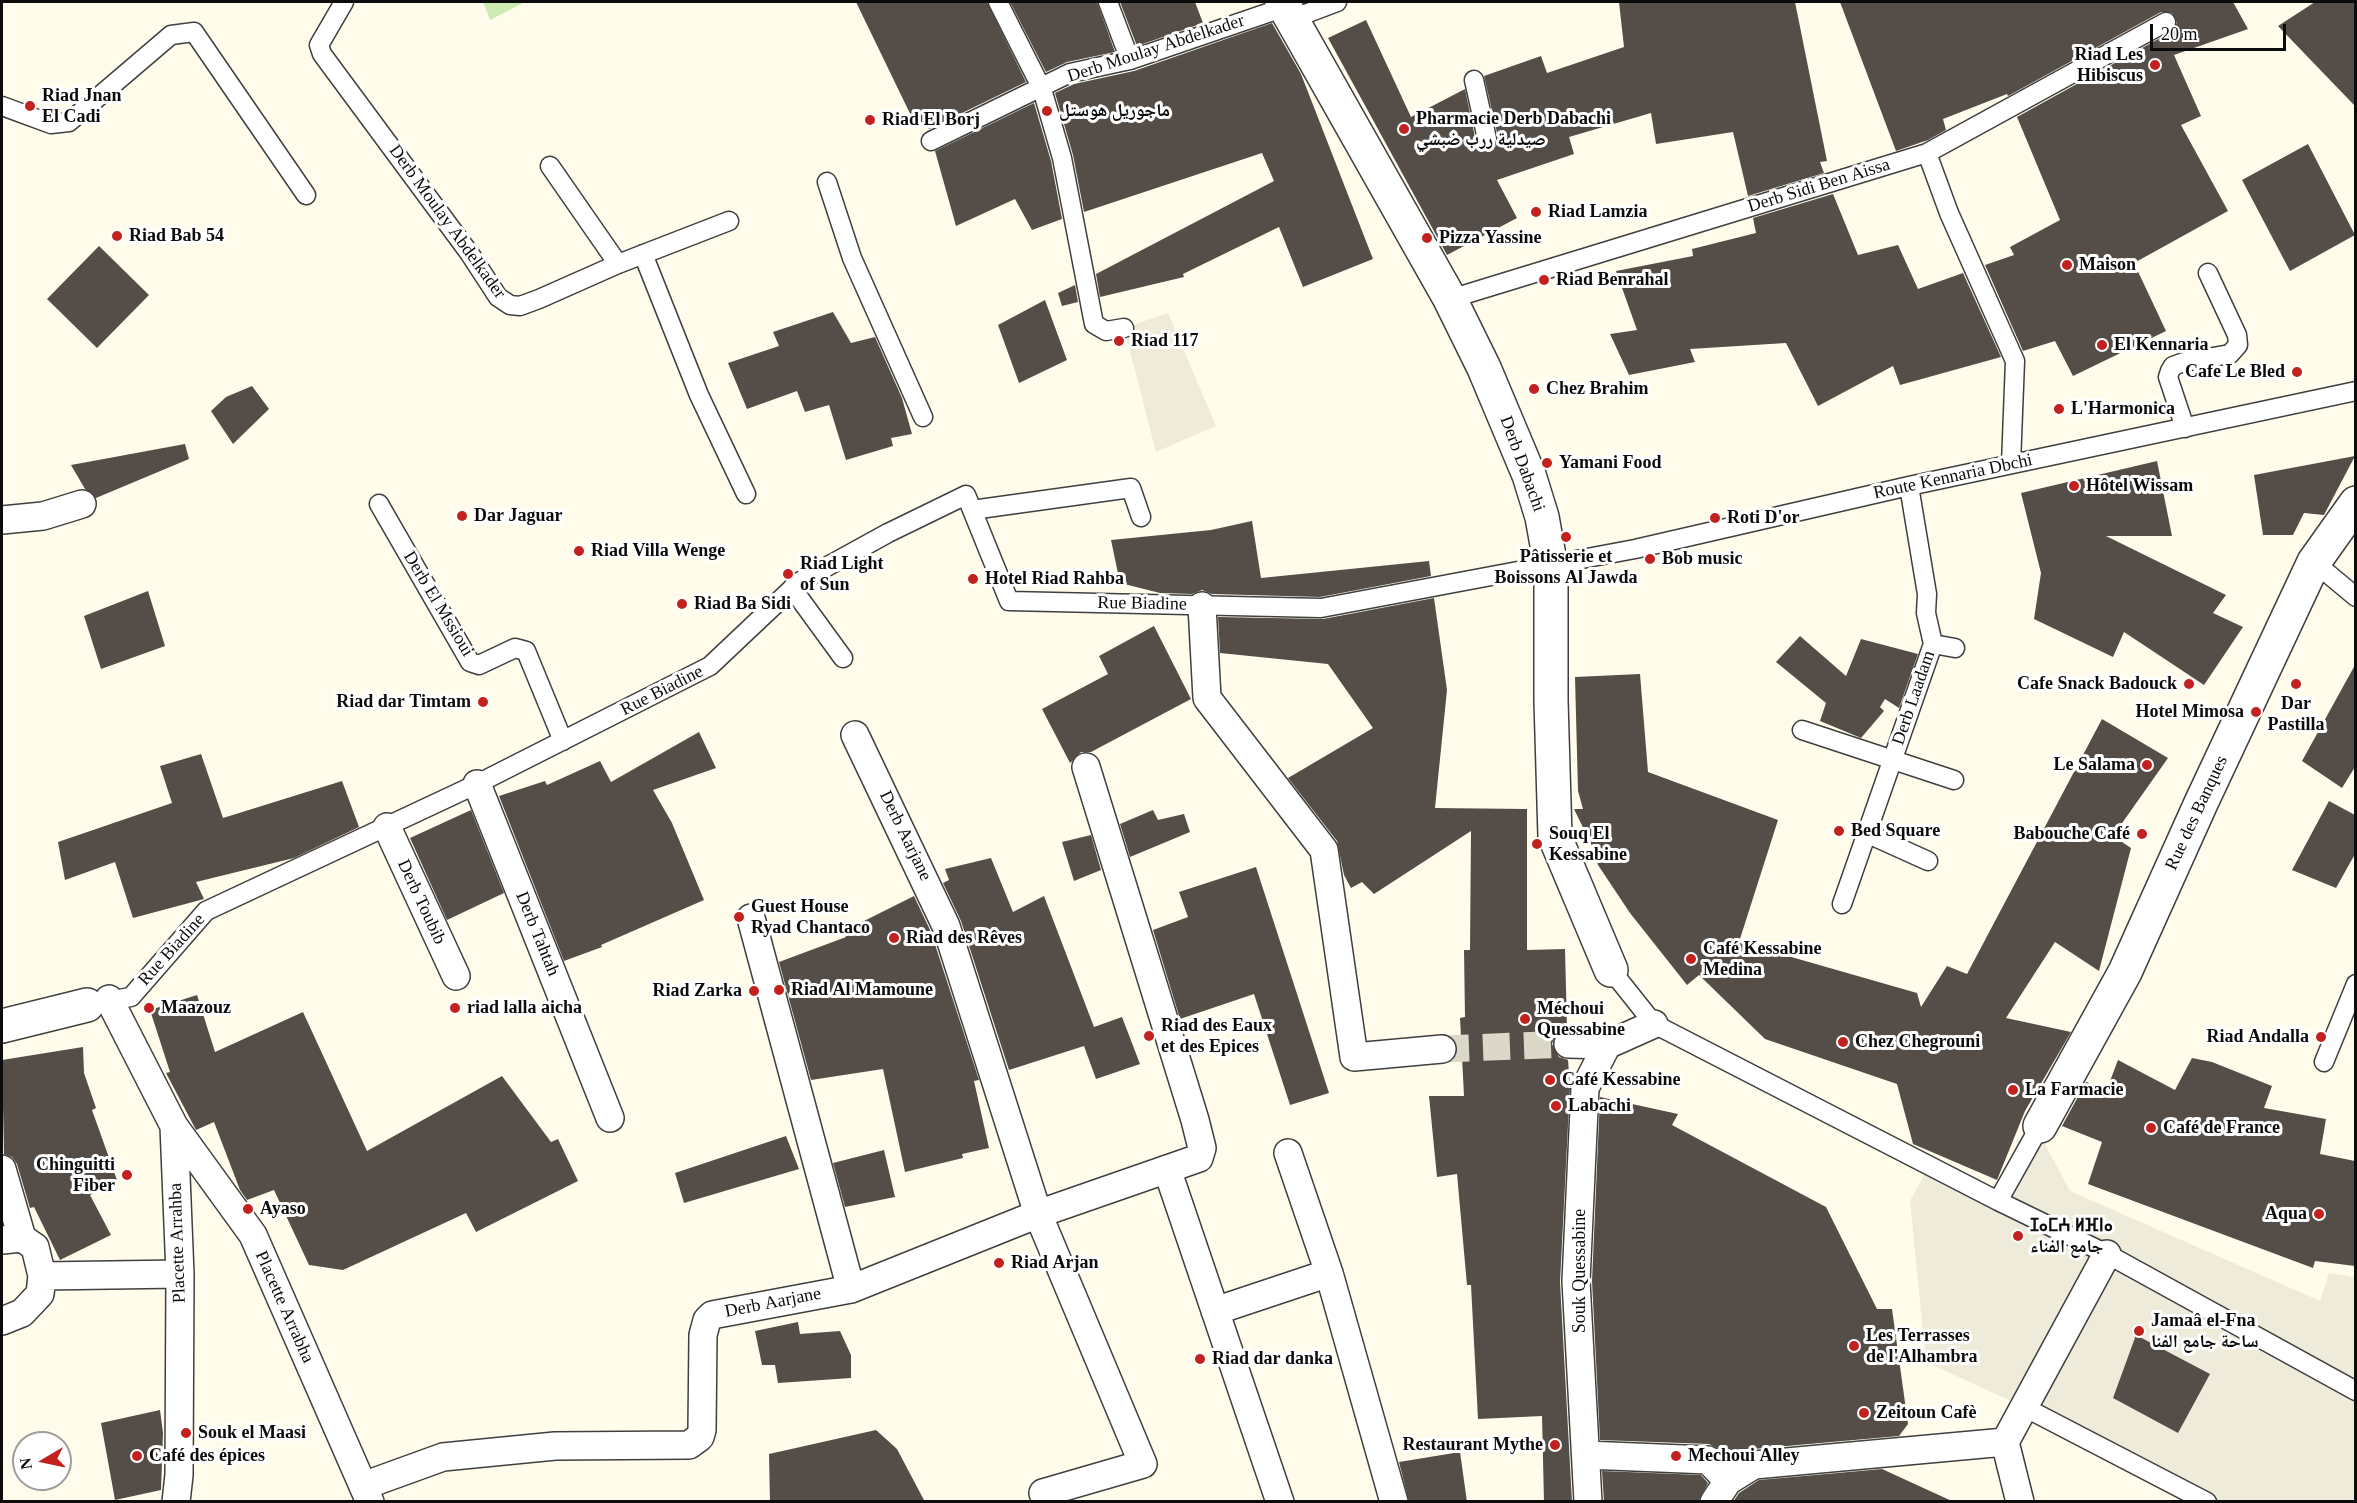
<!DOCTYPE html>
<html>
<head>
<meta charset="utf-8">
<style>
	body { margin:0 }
	#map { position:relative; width:2357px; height:1503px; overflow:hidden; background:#fffceb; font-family:"Times New Roman",serif }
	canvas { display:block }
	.frame { position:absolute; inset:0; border:3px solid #0c0c0c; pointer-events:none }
	.north { position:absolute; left:12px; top:1431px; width:60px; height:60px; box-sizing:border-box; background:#fff; border:2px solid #9e9e9e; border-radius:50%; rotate:261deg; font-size:16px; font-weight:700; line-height:24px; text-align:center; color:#0c0c0c }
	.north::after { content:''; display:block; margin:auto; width:21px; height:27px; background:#c3211d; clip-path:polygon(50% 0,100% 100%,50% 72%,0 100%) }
	.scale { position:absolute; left:2150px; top:24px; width:136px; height:27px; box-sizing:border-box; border:3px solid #0c0c0c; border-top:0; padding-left:8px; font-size:18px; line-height:21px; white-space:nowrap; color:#0c0c0c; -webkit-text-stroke:4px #fff; paint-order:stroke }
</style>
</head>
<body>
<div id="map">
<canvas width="2357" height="1503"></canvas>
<div class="frame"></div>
<div class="north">N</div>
<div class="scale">20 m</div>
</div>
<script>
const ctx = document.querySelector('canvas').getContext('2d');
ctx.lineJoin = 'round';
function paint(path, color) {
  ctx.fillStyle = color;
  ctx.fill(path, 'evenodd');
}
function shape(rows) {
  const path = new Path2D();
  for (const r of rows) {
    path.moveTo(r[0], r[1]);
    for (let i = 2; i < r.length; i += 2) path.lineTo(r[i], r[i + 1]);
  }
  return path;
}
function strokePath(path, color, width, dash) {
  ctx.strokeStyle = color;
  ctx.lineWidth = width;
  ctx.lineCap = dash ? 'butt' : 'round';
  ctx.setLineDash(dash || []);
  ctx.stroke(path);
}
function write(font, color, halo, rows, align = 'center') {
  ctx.font = font + ' "Times New Roman","Noto Naskh Arabic","Noto Sans Tifinagh",serif';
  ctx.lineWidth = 6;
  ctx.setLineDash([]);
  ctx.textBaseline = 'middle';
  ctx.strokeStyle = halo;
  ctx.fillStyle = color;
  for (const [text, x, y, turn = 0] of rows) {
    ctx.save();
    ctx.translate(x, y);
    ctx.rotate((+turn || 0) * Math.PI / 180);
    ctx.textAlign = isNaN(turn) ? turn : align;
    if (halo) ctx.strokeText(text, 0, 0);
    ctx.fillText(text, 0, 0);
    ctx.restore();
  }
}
const green = shape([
	[483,2,525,2,490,20]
]);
const plaza = shape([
	[1168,313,1216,426,1156,452,1124,328],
	[2038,1131,2070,1191,2320,1301,2329,1273,2355,1277,2355,1501,2207,1501,2024,1407,1926,1362,1910,1201,1929,1166,1998,1201]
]);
const building = shape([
	[856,2,987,2,1026,82,929,129,927,124,917,128],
	[1010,2,1097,2,1115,52,1067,62,1046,72],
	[1120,2,1195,2,1203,23,1137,46],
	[1619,2,1795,2,1827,161,1820,162,1824,173,1748,196,1733,132,1656,144,1651,113,1569,137,1574,154,1497,180,1517,218,1447,255,1328,38,1366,20,1411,117,1465,89,1476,142,1483,149,1489,150,1495,147,1498,137,1484,76,1541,56,1547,73,1624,47],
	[1840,2,2233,2,2248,29,2174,55,2201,116,2181,125,2228,211,2134,263,2166,331,2073,376,2055,341,2023,351,1985,265,2014,255,2010,247,2060,220,2017,117,2171,32,2177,23,2172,13,2161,12,2008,96,2007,94,1943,119,1946,130,1928,140,1896,151],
	[2315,2,2355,2,2355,106,2278,26],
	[1272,23,1301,74,1373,259,1303,287,1279,227,1183,274,1184,277,1100,297,1096,274,1274,181,1262,153,1084,212,1073,155,1055,93,1074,84,1134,71],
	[1034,103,1051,161,1062,219,1032,230,1015,199,956,226,935,151],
	[2308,144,2355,235,2290,271,2242,180],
	[1833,194,1858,255,1898,245,1918,289,1963,273,2001,357,1900,385,1893,366,1818,406,1786,343,1690,349,1695,362,1629,375,1610,334,1637,330,1616,271,1693,256,1692,249,1756,233,1753,218],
	[99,246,149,295,97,348,47,299],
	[1075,285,1078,302,1062,306,1058,293],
	[1045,300,1067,360,1019,383,998,325],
	[833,312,851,343,875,337,902,398,912,434,891,438,893,446,846,460,829,405,805,412,797,391,747,409,728,363,779,346,773,332],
	[252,386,269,409,233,444,211,411,226,397],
	[185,444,189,459,96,498,85,489,71,465],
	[2355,456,2324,515,2304,513,2293,535,2263,535,2254,475],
	[2157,461,2172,536,2106,536,2226,595,2213,613,2243,627,2204,685,2124,632,2113,657,2034,619,2041,573,2021,493],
	[1252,521,1261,578,1429,561,1431,576,1320,597,1212,594,1202,590,1192,594,1160,593,1120,583,1111,540,1211,530],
	[148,591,165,646,101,669,84,616],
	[1434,598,1447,690,1435,808,1527,809,1527,950,1565,949,1567,1028,1555,1035,1552,1044,1559,1057,1568,1060,1570,1086,1560,1282,1572,1502,1544,1502,1542,1416,1478,1419,1471,1285,1467,1285,1457,1174,1437,1177,1429,1096,1464,1096,1460,1018,1465,1017,1464,950,1470,950,1471,831,1374,894,1362,882,1351,888,1344,875,1337,841,1288,778,1373,728,1328,664,1220,653,1218,617,1323,619],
	[1154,626,1191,699,1091,752,1081,752,1070,763,1042,709,1108,674,1099,656],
	[1800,636,1846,676,1861,639,1918,654,1899,708,1885,699,1880,707,1884,711,1861,738,1820,721,1826,703,1776,662],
	[2355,665,2355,767,2342,788,2302,761],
	[1640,674,1648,772,1778,820,1739,942,1917,993,1921,1007,1947,966,1967,974,2102,719,2168,758,2113,836,2131,848,2099,971,2055,942,2006,1018,2071,1032,2025,1111,1997,1180,1913,1144,1897,1084,1765,1039,1699,975,1687,985,1630,913,1598,865,1594,850,1574,809,1583,809,1578,791,1575,677],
	[699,732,716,768,653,790,672,823,704,900,601,945,602,947,564,961,499,796,545,781,547,785,600,761,611,782],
	[201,754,223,818,342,781,359,827,294,858,196,882,204,899,133,918,115,862,65,880,58,842,172,803,160,766],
	[2329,801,2355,815,2355,854,2336,888,2292,870],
	[471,810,504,893,447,920,410,838],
	[1153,810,1158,820,1184,814,1190,832,1130,857,1120,824],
	[1091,835,1101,870,1074,881,1062,842],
	[991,858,1013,912,1044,896,1094,1027,1122,1017,1140,1064,1096,1079,1084,1046,1009,1070,961,921,943,883,949,880,945,869],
	[1256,867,1329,1093,1290,1105,1254,994,1180,1019,1153,930,1188,917,1179,892],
	[914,896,931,932,979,1080,974,1081,989,1148,962,1154,963,1158,905,1172,883,1069,811,1080,779,962,846,937,844,931],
	[197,995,215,1052,303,1012,367,1151,502,1076,551,1142,558,1139,578,1181,476,1232,466,1213,343,1270,309,1265,274,1190,247,1200,240,1190,214,1122,196,1130,166,1073,170,1072,150,1010],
	[83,1047,84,1073,96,1108,92,1110,117,1180,90,1195,111,1235,60,1260,34,1207,30,1208,17,1164,12,1157,4,1154,2,1060],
	[2192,1058,2212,1062,2272,1086,2264,1108,2326,1119,2320,1154,2355,1161,2355,1266,2315,1261,2313,1268,2088,1184,2102,1142,2062,1126,2086,1082,2107,1089,2118,1060,2175,1090],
	[1600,1097,1678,1114,1672,1125,1826,1207,1877,1309,1892,1309,1908,1424,1899,1436,1753,1449,1731,1461,1719,1449,1709,1444,1600,1440,1592,1281],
	[786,1136,799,1169,684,1203,675,1173],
	[884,1150,895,1197,845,1207,833,1163],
	[798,1322,800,1334,840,1331,851,1355,851,1378,778,1383,775,1365,762,1365,755,1331],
	[2136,1335,2210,1374,2178,1433,2113,1398],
	[160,1410,163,1433,161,1490,115,1500,101,1423],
	[876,1430,897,1449,925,1502,770,1502,769,1454],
	[1460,1452,1467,1502,1409,1502,1399,1462],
	[1882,1469,1954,1502,1733,1502,1739,1493,1759,1480],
	[1602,1471,1701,1475,1708,1483,1698,1502,1604,1502]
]);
const pedestrianTunnel = shape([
	[1442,1049,1568,1044]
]);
const service = shape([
	[344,2,319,45,322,54,470,254,498,297,510,305,520,306,539,299,618,264,729,221],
	[998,2,1042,89,1062,158,1094,324,1106,331,1124,328],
	[1108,2,1130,60],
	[1292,19,1337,2],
	[1474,80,1487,139],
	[2,106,51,124,69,122,171,35,194,32,306,195],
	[931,141,1070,73,1130,60,1285,7],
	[1927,153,1949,213,2015,361,2011,464],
	[550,166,618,264],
	[827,182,852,258,923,417],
	[643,254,699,395,746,494],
	[1450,299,1927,153,2166,22],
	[2185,428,2168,377,2170,371,2173,366,2184,362,2230,354,2238,345,2237,335,2208,273],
	[379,504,470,662,479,665,515,648,526,651,563,741],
	[972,510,1131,488,1141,517],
	[2314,562,2356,597],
	[792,588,843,658],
	[1933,644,1955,648],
	[1802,730,1954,780],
	[1866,833,1928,861],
	[1842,904,1933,644,1926,613,1927,594,1909,486],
	[1611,970,1654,1024,1998,1201,2107,1254,2356,1391],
	[100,1002,131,997,206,911,477,784,710,666,799,582,888,533,966,495,1009,601,1321,608,1635,549,1909,486,2356,391],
	[2324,1062,2356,984],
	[1998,1201,2040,1126],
	[2024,1407,2207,1502]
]);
const pedestrian = shape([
	[2,520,43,516,82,504],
	[1202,606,1207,698,1324,850,1354,1057,1442,1049],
	[855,735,946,926,1038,1214,1143,1464,1043,1493,1047,1502],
	[477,784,610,1118],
	[387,827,456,976],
	[751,918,851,1289],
	[109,999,174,1126,180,1274,179,1475,176,1502],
	[1568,1044,1607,1045,1654,1024],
	[174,1126,253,1235,370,1502],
	[1288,1153,1329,1273,1394,1502],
	[2,1169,22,1238],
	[1167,1169,1280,1502],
	[2,1240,22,1238,35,1247,42,1276,40,1294,22,1313,2,1321],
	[42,1276,180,1274],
	[1215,1311,1329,1273],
	[1586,1455,1708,1460,1728,1481],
	[363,1486,443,1457,555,1446,689,1445,700,1437,702,1430,703,1335,707,1320,712,1315,851,1289,1038,1214,1199,1158,1202,1148,1195,1120,1086,767],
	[1588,1502,1576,1281,1585,1088,1607,1045],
	[1714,1502,1728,1481,1754,1465,2005,1442],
	[2020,1502,2005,1442,2107,1254]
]);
const minor = shape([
	[1282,2,1450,299,1484,368,1529,475,1542,517,1551,567,1551,701,1555,837,1611,970],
	[2,1026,87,1005],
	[2040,1126,2125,972,2201,803,2314,562,2356,503]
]);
const markers = [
	[2155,65,6,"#c3211d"],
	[30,106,6,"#c3211d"],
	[1047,111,6,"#c3211d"],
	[870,120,6,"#c3211d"],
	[1404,129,6,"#c3211d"],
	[1536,212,6,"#c3211d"],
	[117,236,6,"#c3211d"],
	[1427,238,6,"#c3211d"],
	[2067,265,6,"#c3211d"],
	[1544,280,6,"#c3211d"],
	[1119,341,6,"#c3211d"],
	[2102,345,6,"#c3211d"],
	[2297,372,6,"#c3211d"],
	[1534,389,6,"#c3211d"],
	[2059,409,6,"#c3211d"],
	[1547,463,6,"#c3211d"],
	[2074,486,6,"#c3211d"],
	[462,516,6,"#c3211d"],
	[1715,518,6,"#c3211d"],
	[1566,537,6,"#c3211d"],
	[579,551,6,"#c3211d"],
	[1650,559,6,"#c3211d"],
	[788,574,6,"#c3211d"],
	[973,579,6,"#c3211d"],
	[682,604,6,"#c3211d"],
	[2189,684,6,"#c3211d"],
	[2296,684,6,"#c3211d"],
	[483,702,6,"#c3211d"],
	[2256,712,6,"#c3211d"],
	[2147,765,6,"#c3211d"],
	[1839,831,6,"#c3211d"],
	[2142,834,6,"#c3211d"],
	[1537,844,6,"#c3211d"],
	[739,917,6,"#c3211d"],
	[894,938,6,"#c3211d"],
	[1691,959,6,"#c3211d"],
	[779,990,6,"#c3211d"],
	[754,991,6,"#c3211d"],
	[149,1008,6,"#c3211d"],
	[455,1008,6,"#c3211d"],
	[1525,1019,6,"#c3211d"],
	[1149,1036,6,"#c3211d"],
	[2321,1037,6,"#c3211d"],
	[1843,1042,6,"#c3211d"],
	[1550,1080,6,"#c3211d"],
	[2013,1090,6,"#c3211d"],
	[1556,1106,6,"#c3211d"],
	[2151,1128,6,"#c3211d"],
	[127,1175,6,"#c3211d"],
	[248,1209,6,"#c3211d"],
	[2319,1214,6,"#c3211d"],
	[2018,1236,6,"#c3211d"],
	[999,1263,6,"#c3211d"],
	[2139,1331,6,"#c3211d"],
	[1854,1346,6,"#c3211d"],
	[1200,1359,6,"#c3211d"],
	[1864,1413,6,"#c3211d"],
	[186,1433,6,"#c3211d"],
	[1555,1445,6,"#c3211d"],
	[137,1456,6,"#c3211d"],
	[1676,1456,6,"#c3211d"]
];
const streetNames = [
	["Derb Moulay Abdelkader",1156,49,-18],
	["Derb Sidi Ben Aissa",1819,186,-17],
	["Derb Moulay Abdelkader",447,222,54],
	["Derb Dabachi",1522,464,70],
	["Route Kennaria Dbchi",1953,477,-12],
	["Derb El Mssioui",438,604,59],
	["Rue Biadine",1142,604,1],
	["Rue Biadine",662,691,-27],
	["Derb Laadam",1914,698,-71],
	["Rue des Banques",2197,813,-65],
	["Derb Aarjane",905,836,64],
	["Derb Toubib",421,902,65],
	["Derb Tahtah",537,934,68],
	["Rue Biadine",172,950,-48],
	["Placette Arrahba",178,1243,-92],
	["Souk Quessabine",1580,1271,-90],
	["Derb Aarjane",773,1303,-11],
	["Placette Arrabha",284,1307,66]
];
const poiNames = [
	["Riad Les",2143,55,"right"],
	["Hibiscus",2143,76,"right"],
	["Riad Jnan",42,96],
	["El Cadi",42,117],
	["ماجوريل هوستل",1059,111],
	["Pharmacie Derb Dabachi",1416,119],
	["صيدلية ررب ضبشي",1416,140],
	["Riad El Borj",882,120],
	["Riad Lamzia",1548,212],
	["Riad Bab 54",129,236],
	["Pizza Yassine",1439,238],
	["Maison",2079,265],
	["Riad Benrahal",1556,280],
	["Riad 117",1131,341],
	["El Kennaria",2114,345],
	["Cafe Le Bled",2285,372,"right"],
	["Chez Brahim",1546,389],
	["L'Harmonica",2071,409],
	["Yamani Food",1559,463],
	["Hôtel Wissam",2086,486],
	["Dar Jaguar",474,516],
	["Roti D'or",1727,518],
	["Riad Villa Wenge",591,551],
	["Pâtisserie et",1566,557,"center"],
	["Boissons Al Jawda",1566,578,"center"],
	["Bob music",1662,559],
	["Riad Light",800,564],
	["of Sun",800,585],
	["Hotel Riad Rahba",985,579],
	["Riad Ba Sidi",694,604],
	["Cafe Snack Badouck",2177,684,"right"],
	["Riad dar Timtam",471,702,"right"],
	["Dar",2296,704,"center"],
	["Pastilla",2296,725,"center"],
	["Hotel Mimosa",2244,712,"right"],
	["Le Salama",2135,765,"right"],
	["Bed Square",1851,831],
	["Souq El",1549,834],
	["Kessabine",1549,855],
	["Babouche Café",2130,834,"right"],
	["Guest House",751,907],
	["Ryad Chantaco",751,928],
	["Riad des Rêves",906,938],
	["Café Kessabine",1703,949],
	["Medina",1703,970],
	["Riad Al Mamoune",791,990],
	["Riad Zarka",742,991,"right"],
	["Maazouz",161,1008],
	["riad lalla aicha",467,1008],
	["Méchoui",1537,1009],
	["Quessabine",1537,1030],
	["Riad des Eaux",1161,1026],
	["et des Epices",1161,1047],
	["Riad Andalla",2309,1037,"right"],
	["Chez Chegrouni",1855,1042],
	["Café Kessabine",1562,1080],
	["La Farmacie",2025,1090],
	["Labachi",1568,1106],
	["Café de France",2163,1128],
	["Chinguitti",115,1165,"right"],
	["Fiber",115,1186,"right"],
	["Ayaso",260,1209],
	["Aqua",2307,1214,"right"],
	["ⵊⴰⵎⵄ ⵍⴼⵏⴰ",2030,1226],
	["جامع الفناء",2030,1247],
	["Riad Arjan",1011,1263],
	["Jamaâ el-Fna",2151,1321],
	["ساحة جامع الفنا",2151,1342],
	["Les Terrasses",1866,1336],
	["de l'Alhambra",1866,1357],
	["Riad dar danka",1212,1359],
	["Zeitoun Cafè",1876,1413],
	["Souk el Maasi",198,1433],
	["Restaurant Mythe",1543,1445,"right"],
	["Café des épices",149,1456],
	["Mechoui Alley",1688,1456]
];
paint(green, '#ccebb3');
paint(plaza, '#efebda');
paint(building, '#554e48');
strokePath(pedestrianTunnel, '#dbd8ca', 27, [27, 14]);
strokePath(service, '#3f3f3f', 21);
strokePath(pedestrian, '#3f3f3f', 30);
strokePath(minor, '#3f3f3f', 36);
strokePath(service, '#fff', 18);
strokePath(pedestrian, '#fff', 27);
strokePath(minor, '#fff', 33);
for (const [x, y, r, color] of markers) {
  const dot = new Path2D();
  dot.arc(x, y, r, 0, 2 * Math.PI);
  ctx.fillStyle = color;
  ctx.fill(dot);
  strokePath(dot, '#fff', 2);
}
write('18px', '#0c0c0c', '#fff', streetNames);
write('bold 18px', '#0c0c0c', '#fff', poiNames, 'left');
</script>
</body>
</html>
